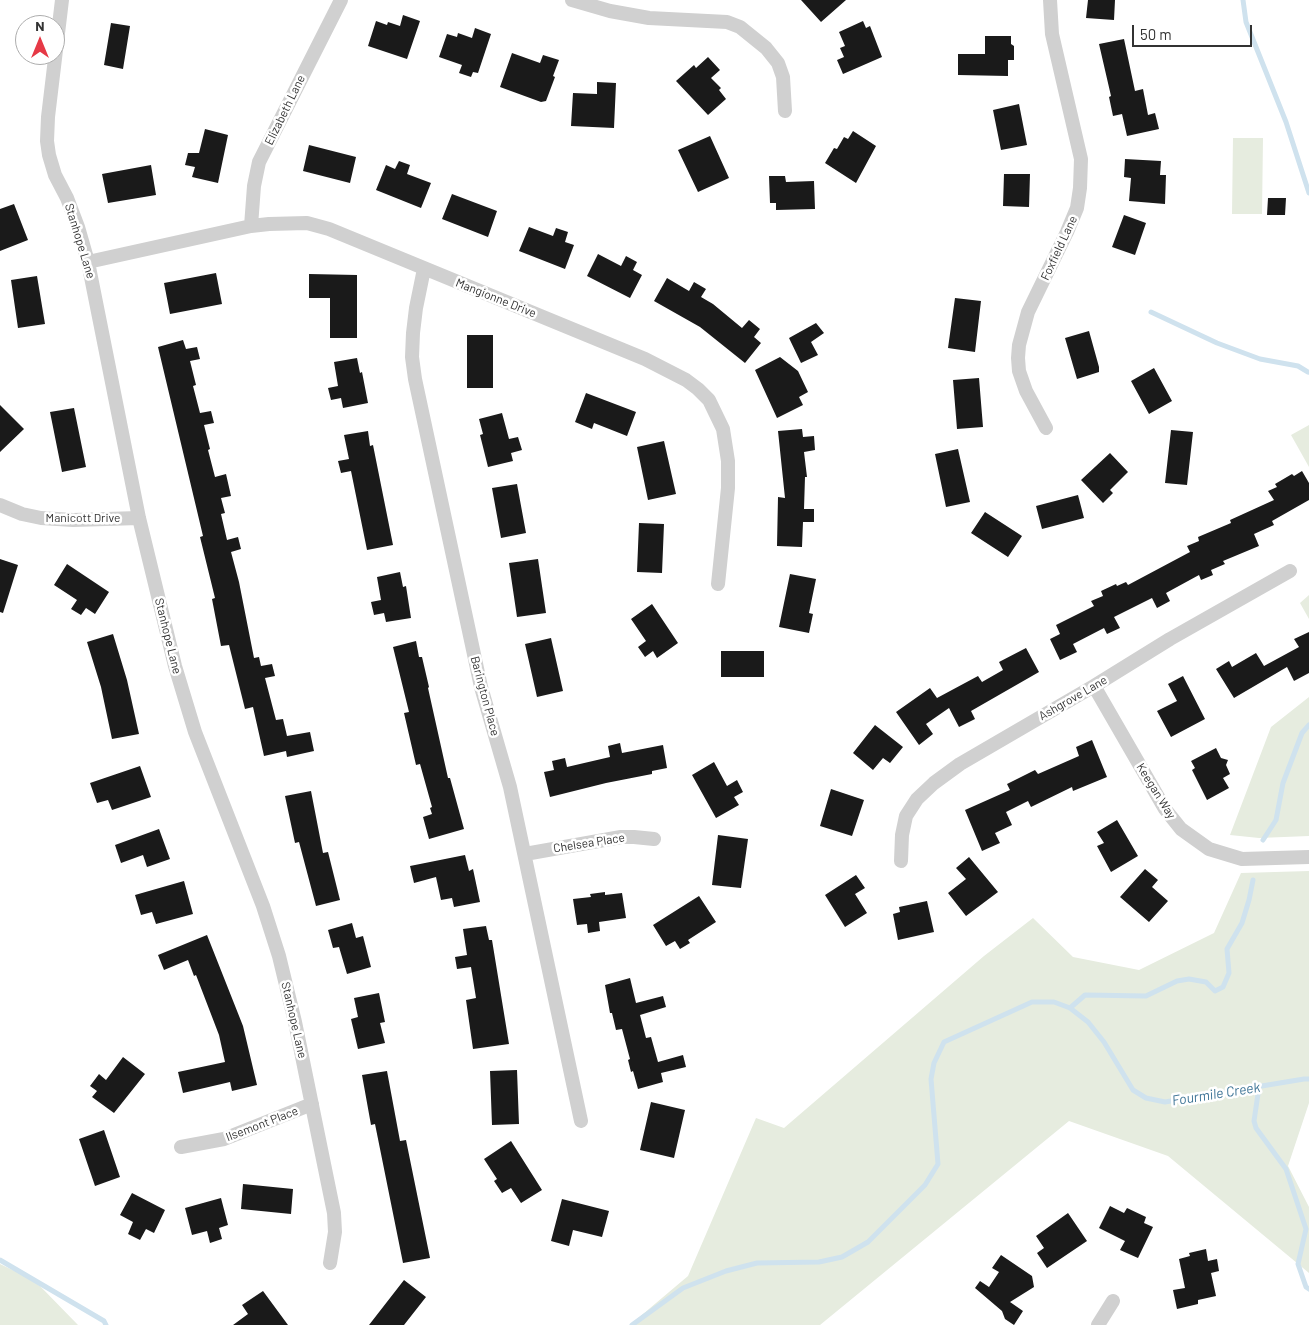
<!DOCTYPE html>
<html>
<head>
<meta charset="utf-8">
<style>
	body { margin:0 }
	#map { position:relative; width:1309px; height:1325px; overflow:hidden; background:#fff; font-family:Barlow,sans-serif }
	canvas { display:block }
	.north { position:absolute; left:15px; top:15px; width:50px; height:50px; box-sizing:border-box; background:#fff; border:1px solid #adadad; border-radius:50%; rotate:0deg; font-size:14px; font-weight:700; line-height:20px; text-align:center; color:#333 }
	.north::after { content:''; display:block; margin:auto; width:18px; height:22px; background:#e63946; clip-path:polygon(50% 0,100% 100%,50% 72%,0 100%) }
	.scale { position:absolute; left:1132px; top:25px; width:120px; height:22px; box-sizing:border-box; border:2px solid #333; border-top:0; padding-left:6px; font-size:15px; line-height:18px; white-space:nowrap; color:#333; -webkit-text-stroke:4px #fff; paint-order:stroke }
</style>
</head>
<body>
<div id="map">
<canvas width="1309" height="1325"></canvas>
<div class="north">N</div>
<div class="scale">50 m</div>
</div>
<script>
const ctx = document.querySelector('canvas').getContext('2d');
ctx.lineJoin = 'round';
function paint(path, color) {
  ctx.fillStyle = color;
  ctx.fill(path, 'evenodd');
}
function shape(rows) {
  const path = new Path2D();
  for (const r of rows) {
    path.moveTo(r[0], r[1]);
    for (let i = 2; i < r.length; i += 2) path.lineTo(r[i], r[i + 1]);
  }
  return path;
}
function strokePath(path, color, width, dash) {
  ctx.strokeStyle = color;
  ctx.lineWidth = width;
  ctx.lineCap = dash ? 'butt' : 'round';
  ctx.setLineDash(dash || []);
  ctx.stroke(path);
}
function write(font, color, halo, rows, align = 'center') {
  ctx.font = font + ' Barlow,sans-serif';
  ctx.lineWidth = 5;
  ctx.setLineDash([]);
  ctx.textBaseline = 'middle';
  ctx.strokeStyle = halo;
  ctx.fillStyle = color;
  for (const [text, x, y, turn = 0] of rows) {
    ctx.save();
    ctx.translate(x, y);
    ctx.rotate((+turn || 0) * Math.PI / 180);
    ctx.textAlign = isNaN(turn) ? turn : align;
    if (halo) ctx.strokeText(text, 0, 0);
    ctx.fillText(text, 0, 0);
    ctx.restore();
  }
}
const green = shape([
	[1233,138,1263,138,1262,214,1232,214],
	[1309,425,1309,467,1291,435],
	[1309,595,1309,619,1300,603],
	[1309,697,1309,836,1259,838,1230,835,1271,727],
	[1309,871,1309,1103,1288,1166,1309,1207,1309,1273,1168,1156,1069,1121,820,1325,630,1325,688,1276,756,1118,784,1128,984,956,1033,918,1073,957,1139,970,1214,933,1241,873],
	[0,1264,25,1276,40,1286,78,1325,0,1325]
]);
const stream = shape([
	[1243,0,1246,22,1286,122,1309,193],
	[1151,312,1217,343,1260,359,1298,366,1308,372],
	[1263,840,1276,820,1283,783,1302,733,1309,725],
	[1070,1008,1085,995,1146,996,1177,981,1189,979,1206,982,1215,991,1223,987,1229,973,1227,949,1242,923,1249,900,1253,880],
	[1259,1087,1254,1121,1256,1128,1286,1169,1306,1229,1298,1264,1306,1287,1309,1289],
	[0,1260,104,1321,106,1325],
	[632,1325,683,1288,726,1271,757,1263,819,1262,842,1257,868,1242,925,1185,938,1164,931,1079,934,1063,944,1042,1032,1002,1054,1002,1070,1008,1088,1022,1104,1042,1133,1090,1146,1098,1165,1102,1304,1079,1309,1079]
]);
const building = shape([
	[801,0,846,0,821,22],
	[1088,0,1115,0,1114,20,1086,18],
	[403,15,420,21,407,59,368,46,376,21,387,25,388,22,400,26],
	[863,21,866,28,870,26,882,57,843,74,837,60,844,57,840,48,845,46,839,32],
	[111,23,130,26,123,69,104,65],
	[475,28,491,34,478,73,473,72,471,77,459,73,462,65,439,57,447,34,457,37,458,33,472,38],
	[985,36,1011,36,1011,44,1014,46,1014,60,1008,60,1008,76,958,75,958,54,985,54],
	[1124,39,1135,91,1143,89,1148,115,1155,113,1159,129,1127,136,1122,114,1113,116,1109,97,1111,96,1099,44],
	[512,53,540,63,543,55,559,60,553,76,555,77,546,101,541,102,500,87],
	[708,57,720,70,711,78,721,88,719,90,726,99,708,115,676,81,694,65,696,68],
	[597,82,616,83,614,128,571,126,573,93,597,94],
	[1019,104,1027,145,1001,150,993,110],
	[205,129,228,135,218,183,192,177,195,167,185,165,188,153,199,153],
	[853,131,876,146,856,183,825,163,834,148,837,149,844,137,848,139],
	[710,136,729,178,698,192,678,150],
	[309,145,356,157,350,183,303,171],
	[1125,159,1161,161,1160,175,1166,175,1165,204,1129,201,1131,178,1124,177],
	[399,161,410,165,407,174,431,183,421,208,376,190,386,165,395,169],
	[151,165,156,195,108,203,102,174],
	[1004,174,1030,174,1029,207,1003,206],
	[769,176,785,176,786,182,814,181,815,209,776,210,776,203,770,203],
	[452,194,497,211,488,237,442,219],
	[1268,198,1286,198,1285,215,1267,215],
	[14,204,28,240,0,251,0,209],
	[1124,215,1146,223,1135,255,1112,247],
	[529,227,553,236,556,228,568,232,565,242,574,245,565,269,519,251],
	[598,254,621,266,626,256,637,262,633,270,642,275,630,298,587,276],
	[216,273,222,304,170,314,164,283],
	[309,274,357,275,357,338,330,338,330,298,309,298],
	[37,276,45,324,18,328,11,280],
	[667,278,689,291,694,282,706,289,701,297,713,304,742,328,749,320,760,329,754,337,761,343,745,363,700,327,654,301],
	[955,298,981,301,975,352,948,348],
	[816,323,824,333,811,342,818,355,801,363,789,338],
	[1089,331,1099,367,1099,372,1077,379,1065,338],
	[467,335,493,335,493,388,467,388],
	[183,340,186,349,197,347,200,359,190,361,196,385,193,386,200,413,211,411,214,423,204,425,210,449,208,450,215,477,226,474,231,496,221,498,225,513,221,514,227,540,238,537,241,549,231,552,239,582,254,658,259,657,261,666,272,664,275,676,265,678,276,720,283,719,287,736,310,732,314,751,287,757,286,751,264,756,253,707,245,709,229,645,221,646,212,599,215,598,200,537,203,536,158,347],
	[780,357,798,371,808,392,799,397,803,405,777,418,755,370],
	[357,358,360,373,362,372,368,403,343,408,341,398,331,400,328,388,338,386,334,362],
	[1154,368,1172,401,1149,414,1131,381],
	[979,378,983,427,957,429,953,380],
	[586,393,636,412,627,436,594,423,592,429,575,422],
	[0,405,24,429,0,452],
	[74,408,86,467,62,472,50,412],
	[502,413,509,439,518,437,522,450,511,453,513,461,488,467,480,435,483,434,479,419],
	[802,429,803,437,814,436,815,450,804,452,807,477,805,477,804,509,814,509,814,522,803,522,802,547,777,546,778,497,785,498,778,431],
	[1171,430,1193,432,1187,485,1165,483],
	[368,431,370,446,373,445,393,545,367,550,351,471,341,473,338,461,349,459,344,435],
	[664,441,676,494,648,500,637,447],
	[958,449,970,502,946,507,935,454],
	[1110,453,1128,472,1110,490,1113,493,1103,503,1081,480],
	[1302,471,1309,483,1309,500,1272,521,1274,525,1254,534,1259,546,1223,561,1225,564,1211,570,1213,575,1201,580,1199,575,1166,593,1170,601,1157,608,1152,598,1114,617,1120,628,1107,634,1104,628,1073,644,1077,652,1060,660,1050,639,1060,634,1056,625,1094,606,1091,601,1103,596,1101,591,1116,584,1117,586,1126,582,1128,585,1190,552,1187,546,1199,541,1198,537,1231,523,1230,520,1274,500,1268,491,1277,487,1275,484,1292,474,1294,476],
	[517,484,526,533,501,538,492,488],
	[1078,495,1084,518,1042,529,1036,506],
	[985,512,1022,536,1008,557,971,533],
	[639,523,664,524,662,573,637,572],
	[0,559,18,565,3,613,0,612],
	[538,559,546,613,517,617,509,563],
	[67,564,109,592,95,614,86,608,81,615,71,609,77,600,54,585],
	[400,572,403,587,406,586,411,618,386,622,384,613,374,615,371,602,381,600,377,577],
	[790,574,816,579,809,613,813,614,809,633,779,627],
	[652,604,678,643,657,658,653,651,645,657,638,647,646,641,631,619],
	[1309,632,1309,673,1294,681,1287,667,1234,698,1216,669,1229,661,1232,667,1256,653,1264,666,1299,647,1294,639],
	[113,634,127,680,139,734,112,739,101,687,87,642],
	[551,638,563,691,537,697,525,644],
	[416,641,419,657,422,657,429,687,428,688,448,778,450,778,464,829,429,839,423,817,432,814,430,808,432,807,420,764,416,765,404,713,409,712,393,647],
	[1026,648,1039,672,971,711,975,719,959,727,949,708,926,724,933,734,919,745,896,712,930,688,937,698,978,676,982,682,1003,670,999,662],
	[721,651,764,651,764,677,721,677],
	[1183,676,1205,719,1171,737,1157,711,1177,701,1168,684],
	[875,725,903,747,890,763,883,758,873,770,853,753],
	[1092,740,1107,777,1073,791,1072,787,1031,807,1028,801,1006,812,1012,825,995,833,1000,843,982,851,965,810,1010,790,1007,784,1035,770,1038,774,1079,756,1076,747],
	[620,743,622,753,663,745,667,768,652,771,652,774,606,783,550,797,544,772,554,770,552,761,565,758,567,767,610,757,608,746],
	[1216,748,1221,758,1228,760,1226,765,1230,774,1223,778,1229,788,1207,800,1192,770,1195,768,1191,761],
	[714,762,727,786,737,780,743,792,734,797,739,805,716,818,692,775],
	[140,766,151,797,112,810,108,800,97,803,90,783],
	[831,789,864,800,852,836,820,826],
	[311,791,323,853,328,852,340,900,316,906,299,842,295,843,285,796],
	[1117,820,1138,856,1111,872,1097,846,1104,843,1097,832],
	[159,829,170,859,147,867,143,855,121,863,115,845],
	[718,835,748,839,741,888,712,885],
	[465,855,469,871,473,869,480,902,454,907,452,898,441,900,436,877,414,883,410,866],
	[969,857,998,892,966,916,948,893,966,879,956,868],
	[1145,869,1158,880,1152,887,1168,901,1149,922,1120,897],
	[856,875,865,888,855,894,867,913,845,927,825,895],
	[184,881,193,914,156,924,152,912,141,915,135,895],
	[605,892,605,895,622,893,626,918,599,922,600,931,588,933,587,924,577,925,573,899,591,897,590,894],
	[699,896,716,922,688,940,690,943,680,949,675,941,666,946,653,925],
	[927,901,934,932,898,940,893,914,900,912,899,907],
	[352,923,356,938,363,936,371,967,347,974,339,947,333,948,328,930],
	[486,926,489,940,492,940,509,1044,473,1049,466,1000,476,998,471,967,457,969,455,957,467,955,463,929],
	[207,935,243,1026,257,1085,232,1091,230,1082,183,1093,178,1072,225,1062,219,1035,196,975,194,976,188,960,164,970,158,955],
	[630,978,636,1003,663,996,666,1007,640,1015,646,1038,651,1037,658,1062,683,1055,686,1067,661,1073,663,1082,638,1089,633,1071,631,1072,628,1060,630,1059,622,1029,616,1030,612,1013,610,1013,605,985],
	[379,993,385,1022,380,1023,385,1043,358,1049,351,1019,358,1017,354,998],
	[123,1057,145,1074,114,1113,92,1097,97,1091,90,1086,99,1074,106,1080],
	[517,1070,519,1124,492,1125,490,1071],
	[387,1071,400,1141,406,1140,430,1258,403,1263,375,1124,371,1125,362,1075],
	[651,1102,685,1110,674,1158,640,1150],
	[104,1130,120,1177,95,1186,79,1139],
	[511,1141,542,1190,521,1203,511,1188,502,1193,494,1181,497,1179,484,1159],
	[243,1184,293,1189,291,1214,241,1209],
	[132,1193,165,1210,154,1233,146,1229,140,1240,128,1234,133,1222,120,1215],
	[221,1198,228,1225,219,1228,222,1239,210,1243,207,1231,192,1235,185,1208],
	[562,1199,609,1211,602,1237,573,1230,569,1246,551,1241],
	[1110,1206,1124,1213,1127,1208,1146,1217,1144,1223,1153,1227,1138,1258,1120,1250,1125,1241,1099,1228],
	[1068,1213,1087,1241,1047,1268,1037,1253,1044,1248,1036,1236],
	[1206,1249,1208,1261,1217,1259,1219,1271,1211,1273,1216,1296,1198,1300,1198,1304,1177,1309,1173,1290,1185,1288,1179,1259,1190,1256,1189,1253],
	[1001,1255,1032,1276,1034,1287,1010,1302,1023,1311,1014,1325,1005,1319,1002,1311,975,1288,980,1281,989,1287,999,1272,992,1268],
	[404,1280,426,1297,404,1325,369,1325],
	[263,1291,288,1325,233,1325,248,1314,242,1305]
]);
const street = shape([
	[62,0,48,117,47,141,49,155,55,175,67,198,78,227,88,262,139,518,175,666,195,732,263,906,279,956,295,1022,334,1213,335,1232,330,1263],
	[572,0,610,11,649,18,727,22,740,27,766,48,778,63,783,77,785,111],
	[251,226,254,186,259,162,341,0],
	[88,262,251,226,269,224,307,223,329,229,645,359,686,380,698,389,709,400,723,429,728,461,728,488,718,584],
	[424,269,416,308,413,333,412,357,415,379,481,687,510,787,581,1121],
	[1046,428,1026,391,1019,371,1018,358,1019,345,1028,312,1067,232,1077,208,1080,188,1081,159,1052,34,1050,0],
	[0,505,22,514,41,518,73,520,139,518],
	[1094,686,1165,809,1181,829,1209,849,1242,859,1309,857],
	[525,854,621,837,634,837,654,839],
	[901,861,902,835,906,816,917,799,934,783,960,764,1094,686,1170,639,1290,571],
	[181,1147,224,1139,312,1104],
	[1098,1325,1113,1301]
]);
const streetNames = [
	["Elizabeth Lane",285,110,-64],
	["Stanhope Lane",80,241,73],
	["Foxfield Lane",1059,248,-65],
	["Mangionne Drive",496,298,22],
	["Manicott Drive",83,518],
	["Stanhope Lane",168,636,76],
	["Barington Place",485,696,75],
	["Ashgrove Lane",1073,698,-30],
	["Keegan Way",1156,791,58],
	["Chelsea Place",589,843,-9],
	["Stanhope Lane",294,1020,77],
	["Ilsemont Place",262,1124,-21]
];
const waterNames = [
	["Fourmile Creek",1216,1094,-9]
];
paint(green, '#e6ecdf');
strokePath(stream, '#cfe2ee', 5);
paint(building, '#1a1a1a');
strokePath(street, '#d0d0d0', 14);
write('12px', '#333', '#fff', streetNames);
write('italic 14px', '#3f7597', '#fff', waterNames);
</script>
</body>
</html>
